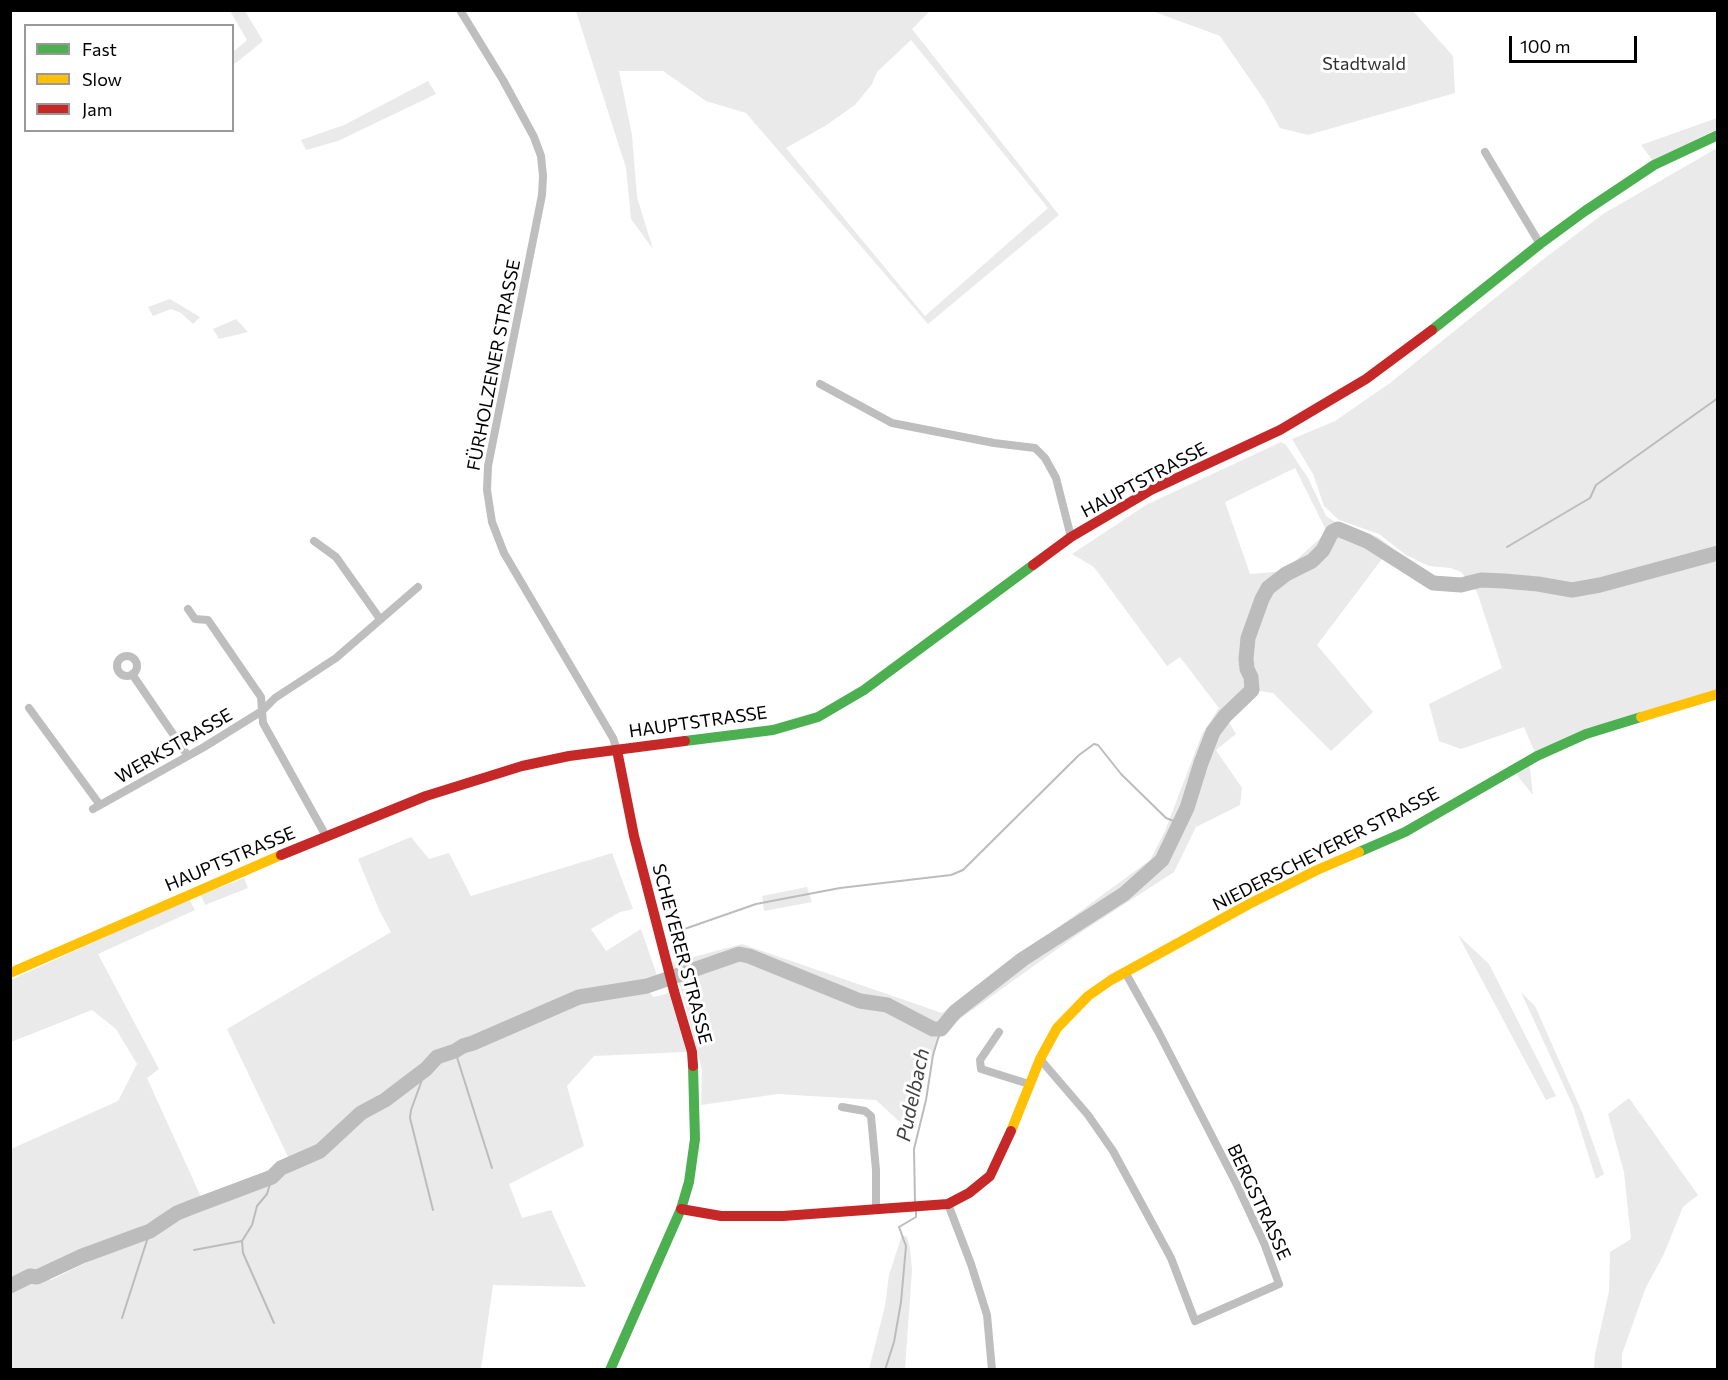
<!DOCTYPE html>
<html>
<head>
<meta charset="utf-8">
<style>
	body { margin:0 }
	#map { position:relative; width:1728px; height:1380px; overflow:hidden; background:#fff; font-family:Commissioner,sans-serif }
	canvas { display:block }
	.frame { position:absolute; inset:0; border:12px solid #000; pointer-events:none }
	.legend { position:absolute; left:24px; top:24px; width:210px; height:108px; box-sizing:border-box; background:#fff; border:2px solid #999; margin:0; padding:8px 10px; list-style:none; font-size:18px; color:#000 }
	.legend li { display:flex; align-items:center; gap:12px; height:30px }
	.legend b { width:30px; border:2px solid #999 }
	.scale { position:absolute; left:1509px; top:36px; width:128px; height:27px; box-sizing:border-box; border:3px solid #000; border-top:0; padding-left:8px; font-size:18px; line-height:21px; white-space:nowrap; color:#000; -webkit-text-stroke:4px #fff; paint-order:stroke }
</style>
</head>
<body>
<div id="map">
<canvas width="1728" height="1380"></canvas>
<div class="frame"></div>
<ul class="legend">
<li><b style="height:8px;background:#4caf50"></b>Fast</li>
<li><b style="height:8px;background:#ffc107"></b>Slow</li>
<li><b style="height:8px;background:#c62828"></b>Jam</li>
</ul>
<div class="scale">100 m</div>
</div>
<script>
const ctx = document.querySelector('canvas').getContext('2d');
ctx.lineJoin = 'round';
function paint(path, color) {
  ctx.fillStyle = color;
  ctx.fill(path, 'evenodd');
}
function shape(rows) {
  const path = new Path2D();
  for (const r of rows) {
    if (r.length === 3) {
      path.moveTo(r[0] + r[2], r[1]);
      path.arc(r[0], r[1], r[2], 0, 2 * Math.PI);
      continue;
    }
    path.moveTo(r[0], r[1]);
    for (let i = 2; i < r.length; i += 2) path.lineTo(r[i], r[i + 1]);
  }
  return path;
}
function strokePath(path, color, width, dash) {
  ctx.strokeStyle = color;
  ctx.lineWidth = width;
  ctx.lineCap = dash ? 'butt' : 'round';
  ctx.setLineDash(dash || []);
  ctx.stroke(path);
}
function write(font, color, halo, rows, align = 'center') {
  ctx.font = font + ' Commissioner,sans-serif';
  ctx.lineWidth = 6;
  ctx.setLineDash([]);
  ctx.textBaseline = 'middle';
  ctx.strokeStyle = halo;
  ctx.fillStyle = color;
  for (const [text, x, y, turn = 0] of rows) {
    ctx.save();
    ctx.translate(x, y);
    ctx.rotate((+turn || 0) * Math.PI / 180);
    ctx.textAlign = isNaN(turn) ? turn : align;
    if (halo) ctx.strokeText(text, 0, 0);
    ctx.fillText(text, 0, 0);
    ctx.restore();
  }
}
const green = shape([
	[230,11,245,11,263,41,236,63,233,64,233,52,247,40],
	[576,11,930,11,912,29,1059,215,928,324,746,113,706,101,663,71,619,71,632,135,637,197,653,249,631,219,626,168],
	[911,40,1048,208,925,316,786,148,825,126,855,105,872,84,877,72],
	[1152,11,1413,11,1453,56,1455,93,1308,135,1280,128,1265,101,1220,36],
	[428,81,436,94,338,141,306,150,301,140,344,125],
	[1717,118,1717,129,1653,161,1641,145],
	[1717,148,1717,694,1586,734,1529,759,1533,795,1512,769,1529,759,1536,755,1524,727,1461,749,1439,741,1429,704,1502,668,1477,592,1461,572,1451,568,1429,566,1406,555,1379,534,1339,520,1324,506,1313,474,1292,439,1335,421,1390,383,1541,261,1603,214],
	[170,299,200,317,193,324,181,313,171,309,153,316,148,307],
	[236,319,248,332,219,339,213,329],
	[1281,442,1286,445,1308,478,1326,516,1337,523,1378,537,1391,547,1317,645,1373,712,1331,751,1273,693,1252,690,1225,716,1236,734,1216,750,1242,788,1240,805,1196,827,1174,872,1077,935,943,1031,901,1123,876,1100,778,1094,701,1105,702,1070,682,992,671,963,742,944,942,1013,1150,860,1165,831,1202,734,1219,708,1180,657,1167,666,1094,567,1072,554,1146,505],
	[1295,468,1327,532,1284,571,1250,574,1225,502],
	[411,837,429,859,449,853,471,896,612,853,633,909,620,912,591,929,606,951,641,929,658,978,620,987,584,992,450,1047,425,1062,359,1109,319,1147,290,1161,227,1029,391,932,380,912,358,859],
	[244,878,248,888,205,905,201,895],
	[807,887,812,902,764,911,762,896],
	[189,899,195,910,98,954,159,1069,147,1078,201,1197,126,1234,38,1269,51,1280,150,1231,272,1177,294,1162,320,1151,361,1113,437,1057,455,1051,474,1050,581,1003,648,991,654,997,669,993,686,1052,594,1056,567,1086,584,1146,509,1184,522,1218,551,1210,586,1287,493,1285,481,1369,11,1370,11,1149,118,1101,137,1064,116,1029,92,1010,11,1042,11,980],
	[1458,935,1489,964,1556,1096,1546,1100],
	[1521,992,1535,1006,1582,1112,1604,1174,1596,1179,1573,1106],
	[1629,1098,1698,1195,1683,1207,1663,1256,1646,1287,1622,1354,1622,1369,1594,1369,1595,1354,1609,1291,1610,1252,1631,1239,1624,1172,1608,1114],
	[902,1235,907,1237,910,1248,912,1270,905,1369,869,1369,885,1306,889,1275]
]);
const stream = shape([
	[1507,547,1590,498,1596,485,1718,398],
	[673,933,756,904,840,888,951,875,963,870,1079,755,1094,744,1098,745,1121,774,1166,818,1179,823],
	[455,1051,492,1168],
	[426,1069,411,1110,410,1118,433,1210],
	[272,1177,267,1194,257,1206,252,1225,242,1241,243,1253,274,1323],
	[915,1203,914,1149,926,1100,933,1055,941,1029],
	[194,1250,242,1241],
	[122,1318,150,1231],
	[885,1370,894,1342,901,1302,906,1246,899,1227,916,1217,916,1209]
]);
const river = shape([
	[10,1286,30,1276,37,1277,82,1256,150,1231,177,1213,192,1207,272,1177,281,1168,320,1151,361,1113,385,1100,426,1069,437,1057,455,1051,463,1046,473,1043,579,997,647,986,739,954,749,956,860,1001,887,1005,933,1029,941,1029,955,1012,1023,959,1124,894,1162,860,1187,808,1201,763,1213,732,1225,716,1252,690,1251,677,1247,669,1246,659,1248,638,1262,599,1268,588,1286,574,1312,561,1323,550,1332,532,1338,529,1367,541,1433,583,1461,585,1481,580,1504,581,1538,584,1572,590,1600,585,1718,553]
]);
const street = shape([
	[460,10,503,80,534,137,541,156,543,176,542,195,488,466,487,490,492,522,504,553,613,738,617,750],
	[1485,152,1540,244],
	[820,384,892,423,994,443,1035,448,1045,458,1056,478,1071,537],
	[314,541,336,557,380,619],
	[188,609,195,619,208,620,261,697,263,723,326,836],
	[127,666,10],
	[132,674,188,756],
	[29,708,100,805],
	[93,809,204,747,262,711,275,698,336,658,418,587],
	[999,1032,980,1060,981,1069,1029,1084],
	[1040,1059,1088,1115,1113,1151,1171,1258,1195,1321,1279,1284,1264,1243,1237,1185,1159,1033,1125,972],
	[842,1107,865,1111,871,1116,876,1170,876,1209],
	[948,1204,971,1264,987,1315,992,1370]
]);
const fast = shape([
	[1432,330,1540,244,1585,211,1654,165,1718,135],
	[685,741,773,730,818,717,864,690,1033,565],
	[1359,852,1405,832,1537,756,1586,734,1641,717],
	[610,1370,681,1209,689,1182,695,1139,693,1066]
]);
const slow = shape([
	[1641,717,1718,694],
	[10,973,281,855],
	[1011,1131,1040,1059,1057,1028,1088,996,1111,980,1249,904,1317,870,1359,852]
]);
const jam = shape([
	[1033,565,1071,537,1151,490,1280,430,1366,379,1432,330],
	[617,750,634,836,674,991,692,1052,693,1066],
	[281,855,426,796,522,766,569,756,685,741],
	[681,1209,721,1216,783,1216,948,1204,969,1193,990,1176,1011,1131]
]);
const parkNames = [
	["Stadtwald",1364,64]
];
const streetNames = [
	["FÜRHOLZENER STRASSE",494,365,-79],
	["HAUPTSTRASSE",1144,480,-28],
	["HAUPTSTRASSE",698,722,-8],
	["WERKSTRASSE",174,746,-30],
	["NIEDERSCHEYERER STRASSE",1326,849,-27],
	["HAUPTSTRASSE",230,859,-23],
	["SCHEYERER STRASSE",682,954,75],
	["BERGSTRASSE",1259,1202,65]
];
const waterNames = [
	["Pudelbach",913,1095,-78]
];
paint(green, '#eaeaea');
strokePath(stream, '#bcbcbc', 2);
strokePath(river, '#bcbcbc', 15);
strokePath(street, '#bebebe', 8);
strokePath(fast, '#4caf50', 10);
strokePath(slow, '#ffc107', 10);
strokePath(jam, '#c62828', 10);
write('18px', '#303030', '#fff', parkNames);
write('18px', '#000', '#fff', streetNames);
write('italic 20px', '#414141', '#fff', waterNames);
</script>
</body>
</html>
